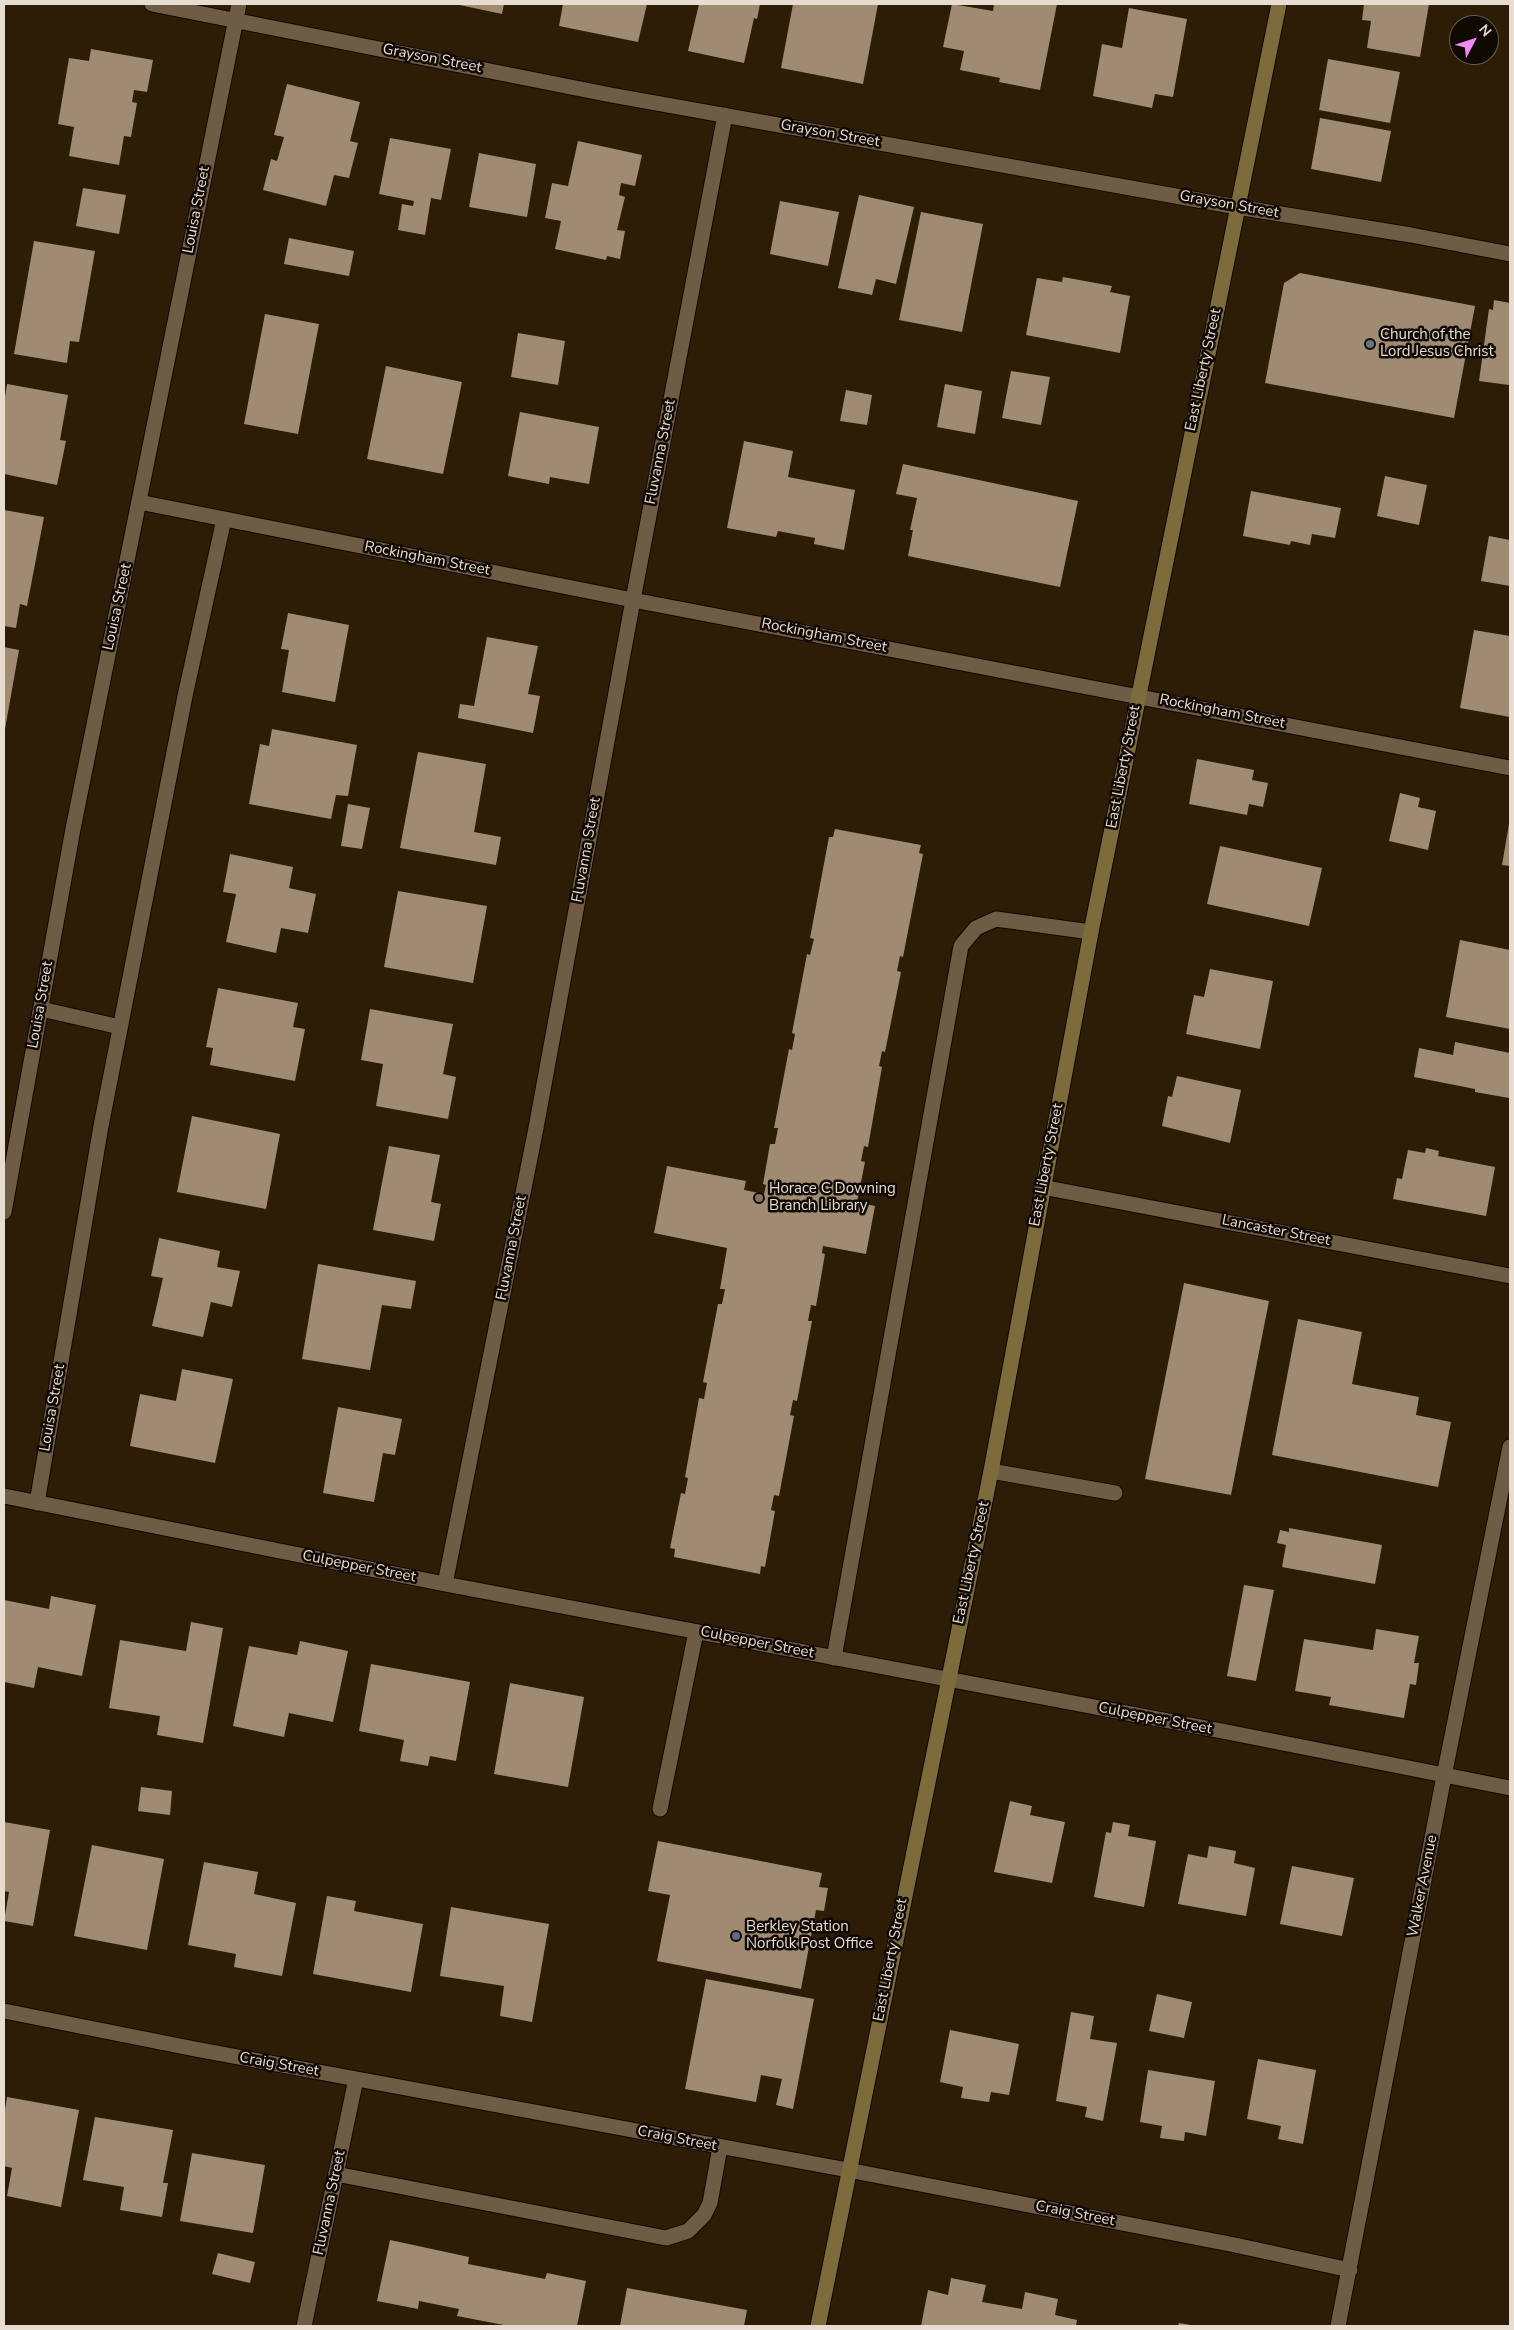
<!DOCTYPE html>
<html>
<head>
<meta charset="utf-8">
<style>
	body { margin:0 }
	#map { position:relative; width:1514px; height:2330px; overflow:hidden; background:#2d1d06; font-family:"Nunito Sans",sans-serif }
	canvas { display:block }
	.frame { position:absolute; inset:0; border:5px solid #e6dccf; pointer-events:none }
	.north { position:absolute; left:1449px; top:15px; width:50px; height:50px; box-sizing:border-box; background:#100902; border:1px solid #665d54; border-radius:50%; rotate:50deg; font-size:14px; font-weight:700; line-height:20px; text-align:center; color:#e6dccf }
	.north::after { content:''; display:block; margin:auto; width:18px; height:22px; background:#f08bf6; clip-path:polygon(50% 0,100% 100%,50% 72%,0 100%) }
</style>
</head>
<body>
<div id="map">
<canvas width="1514" height="2330"></canvas>
<div class="frame"></div>
<div class="north">N</div>
</div>
<script>
const ctx = document.querySelector('canvas').getContext('2d');
ctx.lineJoin = 'round';
function paint(path, color) {
  ctx.fillStyle = color;
  ctx.fill(path, 'evenodd');
}
function shape(rows) {
  const path = new Path2D();
  for (const r of rows) {
    path.moveTo(r[0], r[1]);
    for (let i = 2; i < r.length; i += 2) path.lineTo(r[i], r[i + 1]);
  }
  return path;
}
function strokePath(path, color, width, dash) {
  ctx.strokeStyle = color;
  ctx.lineWidth = width;
  ctx.lineCap = dash ? 'butt' : 'round';
  ctx.setLineDash(dash || []);
  ctx.stroke(path);
}
function write(font, color, halo, rows, align = 'center') {
  ctx.font = font + ' "Nunito Sans",sans-serif';
  ctx.lineWidth = 5;
  ctx.setLineDash([]);
  ctx.textBaseline = 'middle';
  ctx.strokeStyle = halo;
  ctx.fillStyle = color;
  for (const [text, x, y, turn = 0] of rows) {
    ctx.save();
    ctx.translate(x, y);
    ctx.rotate((+turn || 0) * Math.PI / 180);
    ctx.textAlign = isNaN(turn) ? turn : align;
    if (halo) ctx.strokeText(text, 0, 0);
    ctx.fillText(text, 0, 0);
    ctx.restore();
  }
}
const building = shape([
	[455,4,504,4,502,14],
	[563,4,647,4,638,42,559,26],
	[699,4,760,4,757,19,754,18,744,63,688,51],
	[793,4,878,4,863,84,781,68],
	[952,4,993,11,994,4,1057,4,1040,90,999,82,1000,78,960,70,964,51,943,47],
	[1364,4,1429,4,1420,57,1367,48,1371,21,1362,20],
	[1129,8,1187,19,1173,97,1155,94,1152,108,1093,96,1102,44,1122,48],
	[91,49,153,60,147,92,134,90,132,102,137,103,131,137,124,136,119,165,69,156,74,127,58,124,69,58,89,61],
	[1328,59,1400,72,1390,123,1319,110],
	[287,84,360,102,350,141,358,143,349,178,334,175,326,206,263,190,271,159,277,161,284,137,274,135],
	[1320,118,1391,131,1381,182,1311,169],
	[390,138,451,149,441,200,431,198,425,235,398,230,402,204,413,206,414,201,379,194],
	[578,141,642,155,635,186,621,183,619,195,625,197,617,230,625,231,620,259,607,256,606,260,555,249,561,221,545,218,552,183,568,186],
	[479,153,536,164,527,217,469,207],
	[83,188,126,195,119,234,76,226],
	[859,195,914,207,896,284,876,279,872,295,838,288],
	[780,201,839,212,828,266,770,254],
	[921,212,983,224,962,332,899,320],
	[289,238,354,251,349,276,284,264],
	[34,241,95,251,79,342,70,341,67,363,14,354],
	[1300,273,1475,306,1454,418,1265,383,1284,283],
	[1063,277,1112,286,1110,292,1130,296,1120,353,1026,335,1037,278,1062,282],
	[1494,300,1510,303,1509,385,1479,381,1489,309,1493,310],
	[265,314,319,324,298,434,244,424],
	[518,333,565,341,558,385,511,377],
	[386,366,462,382,443,474,367,459],
	[1011,371,1050,377,1041,425,1002,418],
	[7,384,68,395,60,440,66,441,57,485,4,474,4,403],
	[945,384,982,391,975,434,937,427],
	[846,390,872,395,867,425,840,421],
	[520,412,599,427,589,484,550,477,549,484,508,476],
	[744,441,793,451,788,477,855,490,844,550,814,544,815,538,778,531,776,537,727,528],
	[903,464,1078,501,1060,587,908,556,913,530,910,530,917,498,896,494],
	[1385,476,1427,485,1419,525,1377,516],
	[1251,491,1341,508,1335,538,1312,534,1310,545,1291,541,1290,545,1243,536],
	[4,510,44,517,27,606,20,604,16,628,4,626],
	[1489,536,1510,540,1510,586,1481,581],
	[288,613,349,625,335,702,282,692,289,650,281,649],
	[1474,630,1510,636,1510,717,1460,708],
	[487,637,538,646,528,694,540,696,533,733,458,718,460,704,474,706],
	[4,647,19,650,5,729,4,729],
	[272,729,357,745,348,796,336,795,331,819,249,804,260,744,269,746],
	[418,752,486,764,474,832,501,837,496,865,400,848],
	[1197,759,1254,770,1252,780,1268,783,1263,807,1249,804,1247,815,1189,804],
	[1400,793,1420,798,1418,807,1436,811,1428,850,1389,841],
	[348,804,370,808,362,849,341,846],
	[1509,824,1510,824,1510,866,1502,865],
	[835,829,921,845,919,853,923,854,903,957,900,956,897,971,901,972,885,1052,882,1051,879,1066,882,1067,868,1147,864,1146,861,1161,865,1162,857,1202,875,1206,866,1254,823,1246,822,1253,825,1254,816,1306,811,1305,808,1321,812,1321,797,1401,793,1400,790,1415,794,1416,779,1496,774,1495,771,1510,775,1511,765,1567,761,1566,760,1574,674,1557,675,1549,670,1548,681,1493,685,1494,688,1478,685,1477,699,1398,704,1399,707,1383,703,1382,718,1304,722,1304,725,1289,720,1289,727,1248,654,1233,667,1166,746,1181,744,1190,764,1194,766,1185,763,1184,770,1144,775,1144,778,1128,774,1128,789,1049,792,1050,795,1034,792,1033,807,954,810,955,814,939,810,938,829,837,833,837],
	[1220,846,1322,868,1309,926,1207,904],
	[230,854,293,867,289,888,316,894,308,933,281,928,276,953,226,942,236,894,223,892],
	[398,891,487,906,473,983,384,967],
	[1460,940,1510,950,1510,1029,1446,1017],
	[1210,969,1273,981,1260,1049,1186,1034,1194,995,1204,997],
	[218,988,298,1003,293,1027,305,1029,295,1081,210,1065,213,1048,206,1047],
	[370,1009,453,1024,443,1074,456,1077,448,1119,376,1106,383,1064,361,1060],
	[1455,1042,1510,1053,1509,1098,1475,1092,1475,1089,1414,1077,1419,1048,1453,1055],
	[1177,1076,1241,1090,1230,1143,1162,1126,1168,1096,1172,1097],
	[192,1116,280,1134,266,1209,177,1192],
	[389,1146,440,1155,431,1202,441,1204,434,1241,373,1230],
	[1426,1148,1439,1151,1438,1156,1495,1167,1486,1216,1393,1199,1397,1178,1402,1179,1408,1150,1425,1153],
	[159,1238,220,1251,217,1267,240,1271,232,1307,211,1302,203,1337,152,1326,163,1278,151,1276],
	[318,1264,416,1281,411,1309,382,1305,370,1370,302,1359],
	[1184,1283,1269,1301,1231,1495,1145,1479],
	[1298,1319,1362,1332,1352,1384,1419,1397,1416,1415,1451,1422,1438,1487,1272,1455],
	[182,1369,233,1379,215,1463,130,1446,140,1394,176,1401],
	[338,1407,402,1419,395,1455,383,1453,374,1502,323,1493],
	[1289,1528,1382,1545,1375,1584,1282,1567,1286,1545,1277,1543,1280,1530,1289,1532],
	[1244,1585,1274,1590,1256,1681,1227,1676],
	[51,1596,96,1605,82,1676,38,1667,34,1688,4,1682,4,1600,49,1609],
	[191,1622,223,1628,203,1743,157,1735,160,1716,109,1708,120,1640,186,1651],
	[1376,1629,1419,1636,1414,1663,1419,1663,1416,1685,1410,1684,1404,1718,1329,1705,1331,1697,1295,1691,1304,1639,1373,1650],
	[300,1641,348,1651,333,1722,289,1713,284,1737,233,1726,249,1646,297,1655],
	[371,1664,470,1682,456,1761,430,1756,428,1766,400,1761,404,1740,359,1731],
	[510,1683,584,1697,568,1787,494,1774],
	[141,1787,172,1791,170,1815,138,1811],
	[1010,1801,1032,1806,1030,1815,1065,1822,1052,1883,994,1872],
	[4,1822,50,1830,33,1926,4,1921,9,1892,4,1891],
	[1113,1822,1130,1825,1128,1836,1156,1841,1144,1907,1094,1897,1106,1832,1111,1833],
	[658,1841,822,1873,819,1887,828,1888,824,1911,816,1910,801,1989,657,1961,670,1895,648,1891],
	[92,1845,164,1859,147,1950,74,1936],
	[1209,1846,1236,1851,1234,1863,1255,1868,1246,1916,1178,1904,1188,1854,1207,1858],
	[204,1862,258,1872,254,1894,296,1903,282,1976,234,1967,236,1954,188,1945],
	[1292,1866,1354,1878,1342,1936,1280,1924],
	[327,1896,356,1901,354,1911,423,1924,411,1992,313,1974],
	[451,1907,549,1924,532,2022,500,2016,504,1986,440,1976],
	[706,1979,814,1999,793,2109,776,2105,782,2079,761,2075,756,2102,685,2089],
	[1157,1994,1192,2002,1184,2038,1149,2031],
	[1071,2012,1094,2016,1090,2039,1117,2043,1103,2121,1085,2117,1087,2107,1056,2101],
	[950,2030,1019,2044,1009,2095,991,2092,989,2102,961,2098,963,2087,940,2082],
	[1258,2059,1316,2070,1303,2144,1278,2139,1281,2126,1247,2119],
	[1148,2070,1215,2081,1206,2136,1185,2132,1184,2141,1160,2138,1162,2126,1140,2122],
	[7,2097,79,2110,61,2207,7,2196,12,2168,4,2166,4,2116],
	[95,2117,173,2130,163,2183,168,2183,162,2217,120,2210,124,2187,83,2180],
	[192,2153,265,2165,253,2233,180,2221],
	[390,2240,469,2257,468,2264,545,2279,547,2273,586,2281,577,2326,509,2326,457,2316,459,2309,419,2301,418,2309,377,2301],
	[218,2253,255,2262,250,2283,212,2274],
	[951,2278,986,2285,982,2302,1022,2309,1025,2292,1058,2299,1055,2315,1077,2320,1076,2326,921,2326,928,2290,948,2295],
	[627,2288,747,2310,744,2326,620,2326],
	[1179,2323,1191,2325,1191,2326,1178,2326]
]);
const lane = shape([
	[991,1471,1115,1493],
	[834,1658,961,946,976,928,996,919,1091,932],
	[660,1809,696,1632],
	[336,2174,666,2238,688,2231,704,2215,710,2203,720,2147]
]);
const street = shape([
	[152,4,611,95,1237,207,1411,235,1510,254],
	[139,502,633,600,1510,768],
	[41,1009,120,1027],
	[1042,1187,1510,1276],
	[4,1212,73,829,239,4],
	[4,1496,445,1584,1227,1732,1510,1788],
	[37,1503,101,1126,185,696,224,519],
	[445,1584,536,1128,633,600,725,115],
	[4,2011,195,2049,848,2170,1235,2245,1350,2270],
	[304,2326,356,2079],
	[1338,2326,1444,1776,1510,1447]
]);
const secondary = shape([
	[818,2326,991,1471,1091,932,1279,4]
]);
const markers = [
	[1370,344,5,"#6b7280"],
	[759,1198,5,"#8d6e63"],
	[736,1936,5,"#5c6f8a"]
];
const streetNames = [
	["Grayson Street",432,59,11],
	["Grayson Street",830,134,10],
	["Grayson Street",1229,205,10],
	["Louisa Street",197,210,-79],
	["East Liberty Street",1204,370,-78],
	["Fluvanna Street",661,452,-79],
	["Rockingham Street",427,559,11],
	["Louisa Street",118,607,-78],
	["Rockingham Street",824,636,11],
	["Rockingham Street",1222,712,11],
	["East Liberty Street",1124,767,-79],
	["Fluvanna Street",587,850,-80],
	["Louisa Street",41,1005,-80],
	["East Liberty Street",1047,1165,-79],
	["Lancaster Street",1276,1231,11],
	["Fluvanna Street",512,1248,-79],
	["Louisa Street",53,1408,-80],
	["East Liberty Street",972,1563,-78],
	["Culpepper Street",359,1567,11],
	["Culpepper Street",757,1643,11],
	["Culpepper Street",1155,1719,11],
	["Walker Avenue",1423,1886,-79],
	["East Liberty Street",891,1960,-79],
	["Craig Street",279,2065,10],
	["Craig Street",677,2139,11],
	["Fluvanna Street",330,2203,-78],
	["Craig Street",1075,2214,11]
];
const poiNames = [
	["Church of the",1380,335],
	["Lord Jesus Christ",1380,352],
	["Horace C Downing",769,1189],
	["Branch Library",769,1206],
	["Berkley Station",746,1927],
	["Norfolk Post Office",746,1944]
];
paint(building, '#9f8b72');
strokePath(lane, '#140700', 17);
strokePath(street, '#140700', 17);
strokePath(secondary, '#140700', 17);
strokePath(lane, '#6e5c44', 15);
strokePath(street, '#6e5c44', 15);
strokePath(secondary, '#7d6c3b', 15);
for (const [x, y, r, color] of markers) {
  const dot = new Path2D();
  dot.arc(x, y, r, 0, 2 * Math.PI);
  ctx.fillStyle = color;
  ctx.fill(dot);
  strokePath(dot, '#100902', 2);
}
write('15px', '#e6dccf', '#100902', streetNames);
write('15px', '#e6dccf', '#100902', poiNames, 'left');
</script>
</body>
</html>
